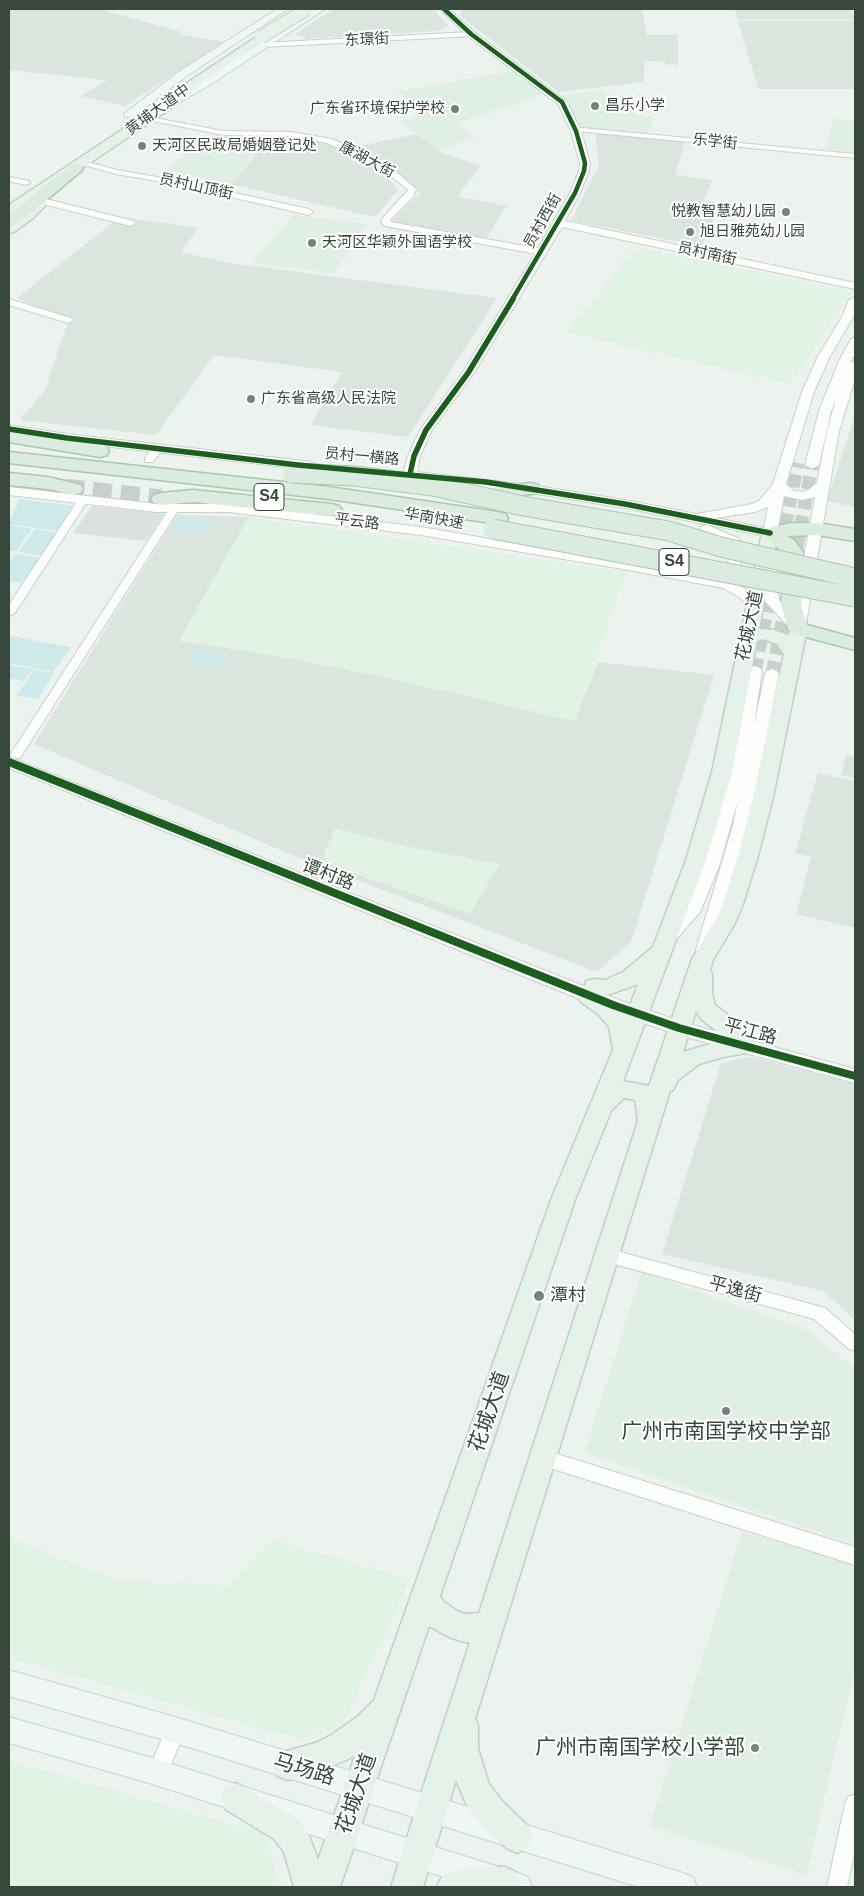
<!DOCTYPE html>
<html>
<head>
<meta charset="utf-8">
<style>
	body { margin:0 }
	#map { position:relative; width:864px; height:1896px; overflow:hidden; background:#ecf2ee; font-family:Arial,sans-serif }
	canvas { display:block }
	.frame { position:absolute; inset:0; border:10px solid #38473c; pointer-events:none }
</style>
</head>
<body>
<div id="map">
<canvas width="864" height="1896"></canvas>
<div class="frame"></div>
</div>
<script>
const ctx = document.querySelector('canvas').getContext('2d');
ctx.lineJoin = 'round';
function paint(path, color) {
  ctx.fillStyle = color;
  ctx.fill(path, 'evenodd');
}
function shape(rows) {
  const path = new Path2D();
  for (const r of rows) {
    path.moveTo(r[0], r[1]);
    for (let i = 2; i < r.length; i += 2) path.lineTo(r[i], r[i + 1]);
  }
  return path;
}
function strokePath(path, color, width, dash) {
  ctx.strokeStyle = color;
  ctx.lineWidth = width;
  ctx.lineCap = dash ? 'butt' : 'round';
  ctx.setLineDash(dash || []);
  ctx.stroke(path);
}
function write(font, color, halo, rows, align = 'center') {
  ctx.font = font + ' Arial,"Noto Sans SC",sans-serif';
  ctx.lineWidth = 4;
  ctx.setLineDash([]);
  ctx.textBaseline = 'middle';
  ctx.strokeStyle = halo;
  ctx.fillStyle = color;
  for (const [text, x, y, turn = 0] of rows) {
    ctx.save();
    ctx.translate(x, y);
    ctx.rotate((+turn || 0) * Math.PI / 180);
    ctx.textAlign = isNaN(turn) ? turn : align;
    if (halo) ctx.strokeText(text, 0, 0);
    ctx.fillText(text, 0, 0);
    ctx.restore();
  }
}
const residential = shape([
	[9,9,99,9,182,32,179,34,223,42,125,106,81,96,125,68,105,80,9,70],
	[334,9,433,9,448,26,437,31,307,39,295,34],
	[462,9,642,9,647,35,678,35,678,65,666,64,662,61,645,61,643,82,559,92,460,16],
	[735,9,851,9,855,20,738,20],
	[738,21,855,21,855,89,758,89],
	[595,133,685,142,675,175,712,180,704,200,721,203,702,246,571,221,599,166],
	[217,134,281,136,330,144,380,168,398,190,375,217,231,184,258,153,194,145],
	[417,134,440,152,480,166,457,197,507,206,485,239,392,221,421,192,360,146],
	[120,217,198,228,181,252,229,263,497,298,408,437,310,425,342,372,214,355,156,435,20,420,45,390,68,321,17,298],
	[855,415,855,507,827,501],
	[177,515,249,517,179,641,249,651,376,675,574,721,598,662,714,675,631,942,597,972,292,855,34,744],
	[846,755,855,757,855,778,841,775],
	[818,773,855,781,855,928,796,914,811,857,795,853],
	[750,1057,855,1084,855,1320,823,1291,662,1254,721,1063]
]);
const commercial = shape([
	[637,247,851,292,791,384,565,332],
	[249,517,626,572,575,721,376,675,249,651,179,641],
	[335,828,419,849,500,864,470,914,328,864,323,857],
	[9,1538,116,1580,226,1586,271,1540,410,1579,342,1727,299,1739,9,1658],
	[9,1761,266,1834,279,1887,9,1887]
]);
const education = shape([
	[513,71,546,93,459,123,476,135,440,152,400,122,418,117,399,91],
	[602,90,636,115,654,117,647,134,580,128,560,96],
	[834,118,855,121,855,153,824,149],
	[194,145,258,153,231,184,168,171],
	[293,215,369,224,333,273,252,263],
	[642,1272,806,1329,855,1368,855,1544,584,1453],
	[742,1532,855,1565,855,1670,806,1875,650,1826]
]);
const green = shape([
	[19,499,76,506,63,532,9,524],
	[177,517,211,521,205,532,171,528],
	[9,525,32,529,16,551,9,550],
	[35,529,60,533,44,556,19,552],
	[15,554,41,558,21,583,9,581,9,563],
	[9,636,71,647,53,672,9,663],
	[197,649,228,654,221,667,187,662],
	[9,665,33,669,24,681,9,678],
	[34,670,54,673,38,699,17,695]
]);
const parking = shape([
	[92,506,164,514,146,541,73,533]
]);
const tertiaryTunnel = shape([
	[781,546,798,463],
	[793,568,812,465],
	[755,671,773,581],
	[772,674,787,598]
]);
const motorwayTunnel = shape([
	[9,485,74,489,161,499]
]);
const minor = shape([
	[471,32,474,32,474,36,262,47,258,45,262,43,471,32],
	[145,116,223,131,291,132,332,139,388,165,415,188,416,190,413,197,390,220,391,222,542,249,546,252,542,255,385,226,381,222,382,219,408,190,382,169,327,143,291,136,223,135,148,120,144,118,145,116],
	[572,127,855,154,855,158,575,131,572,131,572,127],
	[81,160,117,170,174,180,309,209,313,212,309,215,174,184,116,174,81,164,81,160],
	[9,177,29,181,30,183,26,185,9,181,9,177],
	[42,198,134,221,135,223,131,226,39,203,39,199,42,198],
	[9,299,71,318,73,320,68,323,9,305,9,299],
	[158,445,162,446,162,450,153,462,145,462,145,458,154,446,158,445],
	[83,497,88,500,15,613,9,616,9,605,78,500,83,497],
	[174,506,179,509,20,758,12,758,10,755,12,752,169,509,174,506],
	[606,1248,825,1308,855,1334,855,1351,849,1349,814,1319,600,1260,598,1255,600,1250,606,1248],
	[541,1449,855,1547,855,1565,541,1465,535,1463,532,1457,535,1451,541,1449],
	[175,1720,182,1723,185,1730,165,1780,158,1783,151,1780,148,1773,168,1723,175,1720],
	[855,1794,855,1850,847,1887,827,1887,845,1804,848,1797,855,1794]
]);
const tertiary = shape([
	[440,9,449,9,474,32,567,102,581,131,590,163,589,171,580,193,565,221,855,283,855,289,562,227,474,373,432,430,420,456,417,472,531,485,625,500,697,514,752,504,759,501,773,484,802,392,818,356,842,317,849,300,855,297,855,314,830,356,814,392,786,484,794,491,802,492,808,490,817,483,827,431,836,399,831,411,819,465,812,469,805,465,819,411,839,361,851,339,855,338,855,353,850,363,855,361,855,379,839,431,805,629,803,632,793,632,765,601,762,583,763,567,770,563,777,567,776,583,779,600,793,615,815,497,802,500,784,496,777,533,770,537,625,508,531,493,412,479,403,474,408,456,420,430,463,372,536,252,570,193,579,171,580,163,571,131,558,104,468,36,440,9],
	[768,507,764,528,716,518,755,512,768,507],
	[9,425,67,434,313,462,320,466,313,470,67,442,9,433,9,425],
	[9,487,157,504,228,504,421,527,707,577,706,575,708,572,728,562,732,550,728,544,702,532,700,529,702,526,707,525,738,538,746,550,739,567,716,579,732,582,749,591,763,606,761,609,756,610,751,609,739,597,723,588,623,569,421,535,228,512,157,512,9,495,9,487],
	[755,666,760,668,762,671,754,725,765,674,767,671,772,669,777,671,779,674,749,825,714,950,711,955,705,956,699,955,696,950,733,825,738,800,720,864,700,912,673,943,667,945,661,943,658,939,684,909,704,864,731,768,748,671,750,668,755,666],
	[9,757,619,1000,682,1022,855,1069,855,1083,679,1035,607,1010,9,768,9,757]
]);
const secondary = shape([
	[277,9,288,9,188,75,133,117,125,117,124,115,125,113,180,71,277,9],
	[314,9,325,9,213,83,170,108,166,109,161,106,314,9],
	[9,1670,175,1717,683,1873,693,1877,697,1887,639,1887,175,1743,9,1696,9,1670],
	[9,1717,149,1757,518,1873,528,1877,532,1887,475,1887,149,1783,9,1743,9,1717]
]);
const primary = shape([
	[261,34,265,35,267,37,265,39,198,85,167,111,14,214,9,215,9,205,159,105,190,81,261,34],
	[41,198,47,202,46,205,33,218,14,232,9,233,9,223,36,199,41,198],
	[770,528,776,529,778,533,759,629,774,630,788,635,792,625,798,624,804,625,807,629,773,797,758,856,742,907,734,925,713,960,710,970,712,974,712,993,715,1005,746,1029,749,1035,747,1038,752,1040,755,1046,752,1052,723,1057,699,1064,678,1080,673,1090,670,1091,475,1719,478,1725,478,1749,489,1784,502,1801,528,1826,533,1837,528,1848,517,1853,506,1848,480,1823,467,1806,456,1780,423,1887,391,1887,470,1642,464,1642,449,1637,429,1626,340,1887,294,1887,284,1852,274,1839,225,1809,221,1798,225,1787,236,1783,296,1817,308,1833,318,1860,355,1756,321,1771,288,1780,277,1776,273,1765,277,1754,318,1742,333,1734,357,1717,374,1700,552,1197,613,1050,609,1027,599,1015,580,1001,577,995,580,989,584,988,586,981,594,979,605,980,623,972,653,947,686,860,712,772,762,533,764,529,770,528],
	[763,639,777,644,784,654,753,797,738,856,722,907,714,923,692,959,649,1086,623,1081,706,860,732,772,757,641,763,639],
	[638,984,626,1016,615,1003,605,996,638,984],
	[696,1011,702,1020,727,1039,683,1052,696,1011],
	[624,1098,635,1100,638,1121,479,1613,464,1614,457,1611,444,1602,440,1596,576,1197,611,1111,624,1098],
	[469,1867,505,1867,516,1872,521,1883,519,1887,437,1887,442,1876,469,1867]
]);
const motorway = shape([
	[76,164,81,165,83,168,81,171,43,203,14,225,9,227,9,215,71,165,76,164],
	[9,432,100,445,107,447,109,451,107,455,100,457,9,442,9,432],
	[9,452,329,487,498,512,505,514,508,518,505,522,498,524,329,499,9,463,9,452],
	[9,473,48,477,81,485,83,489,81,493,74,495,48,489,9,485,9,473],
	[531,483,538,485,540,489,538,493,471,503,464,501,461,497,464,493,471,491,531,483],
	[193,490,332,504,339,506,342,510,339,514,332,516,193,502,161,505,154,503,151,499,154,495,161,493,193,490],
	[791,523,817,523,855,529,855,541,817,535,787,536,794,540,803,552,805,566,801,605,807,625,855,638,855,650,791,633,788,629,781,605,785,566,783,552,760,533,763,529,791,523]
]);
const primaryBridge = shape([
	[261,37,307,9]
]);
const motorwayBridge = shape([
	[292,473,355,476,433,486,523,506,669,531,721,547,855,578],
	[493,529,855,597]
]);
const cyclewayFar2 = shape([
	[444,9,471,34,562,102,576,131,585,163,584,171,575,193,512,300]
]);
const cyclewayFar1 = shape([
	[9,429,67,438,298,465,486,482,625,504,770,533],
	[410,474,414,456,426,430,468,373,513,299]
]);
const cycleway = shape([
	[9,762,613,1005,679,1028,855,1076]
]);
const markers = [
	[595,106,5,"#77837a"],
	[455,109,5,"#77837a"],
	[142,146,5,"#77837a"],
	[786,212,5,"#77837a"],
	[690,232,5,"#77837a"],
	[312,243,5,"#77837a"],
	[251,399,5,"#77837a"],
	[539,1296,6,"#77837a"],
	[726,1411,5,"#77837a"],
	[755,1748,5,"#77837a"]
];
const farStreetnames = [
	["东璟街",367,40,-3],
	["黄埔大道中",158,110,-36],
	["乐学街",715,142,6],
	["康湖大街",367,160,28],
	["员村山顶街",196,187,12],
	["员村西街",543,221,-61],
	["员村南街",707,254,12],
	["员村一横路",362,457,5],
	["华南快速",434,519,10],
	["平云路",357,522,7]
];
const farPoinames = [
	["昌乐小学",605,106],
	["广东省环境保护学校",445,109,"right"],
	["天河区民政局婚姻登记处",152,146],
	["悦教智慧幼儿园",776,212,"right"],
	["旭日雅苑幼儿园",700,232],
	["天河区华颖外国语学校",322,243],
	["广东省高级人民法院",261,399]
];
const shields = [
	[269,497,30],
	[674,562,30]
];
const shieldNames = [
	["S4",269,497],
	["S4",674,562]
];
const streetNames = [
	["花城大道",750,626,-78],
	["谭村路",328,875,22],
	["平江路",750,1032,15],
	["平逸街",735,1290,15]
];
const poiNames = [
	["潭村",550,1296]
];
const nearStreetnames = [
	["花城大道",490,1412,-71],
	["马场路",304,1770,17],
	["花城大道",357,1794,-71]
];
const nearPoinames = [
	["广州市南国学校中学部",726,1432],
	["广州市南国学校小学部",745,1748,"right"]
];
paint(residential, '#dae5de');
paint(commercial, '#e0f3e4');
paint(education, '#dfefe4');
paint(green, '#cee9e9');
paint(parking, '#dce1dd');
strokePath(tertiaryTunnel, '#c8d0ca', 13, [13, 7]);
strokePath(motorwayTunnel, '#c8d0ca', 19, [19, 9]);
strokePath(minor, '#cad0cc', 2);
strokePath(tertiary, '#cad0cc', 2);
strokePath(secondary, '#c6d3cb', 2);
strokePath(primary, '#bbd3c3', 3);
strokePath(motorway, '#a9c8b1', 3);
paint(minor, '#fcfdfc');
paint(tertiary, '#fcfdfc');
paint(secondary, '#f0f6f2');
paint(primary, '#e5f1e9');
paint(motorway, '#dcebe0');
strokePath(primaryBridge, '#bbd3c3', 14, []);
strokePath(motorwayBridge, '#a9c8b1', 21, []);
strokePath(primaryBridge, '#e5f1e9', 12);
strokePath(motorwayBridge, '#dcebe0', 19);
strokePath(cyclewayFar2, '#1b5e20', 4.5);
strokePath(cyclewayFar1, '#1b5e20', 5.5);
strokePath(cycleway, '#1b5e20', 8);
for (const [x, y, r, color] of markers) {
  const dot = new Path2D();
  dot.arc(x, y, r, 0, 2 * Math.PI);
  ctx.fillStyle = color;
  ctx.fill(dot);
  strokePath(dot, '#fff', 2);
}
write('15px', '#38473c', '#fff', farStreetnames);
write('15px', '#38473c', '#fff', farPoinames, 'left');
for (const [x, y, w] of shields) {
  const box = new Path2D();
  box.roundRect(x - w / 2, y - 13.5, w, 27, 4);
  ctx.fillStyle = '#fff';
  ctx.fill(box);
  strokePath(box, '#38473c', 1);
}
write('bold 16px', '#38473c', null, shieldNames);
write('18px', '#38473c', '#fff', streetNames);
write('18px', '#38473c', '#fff', poiNames, 'left');
write('21px', '#38473c', '#fff', nearStreetnames);
write('21px', '#38473c', '#fff', nearPoinames);
</script>
</body>
</html>
